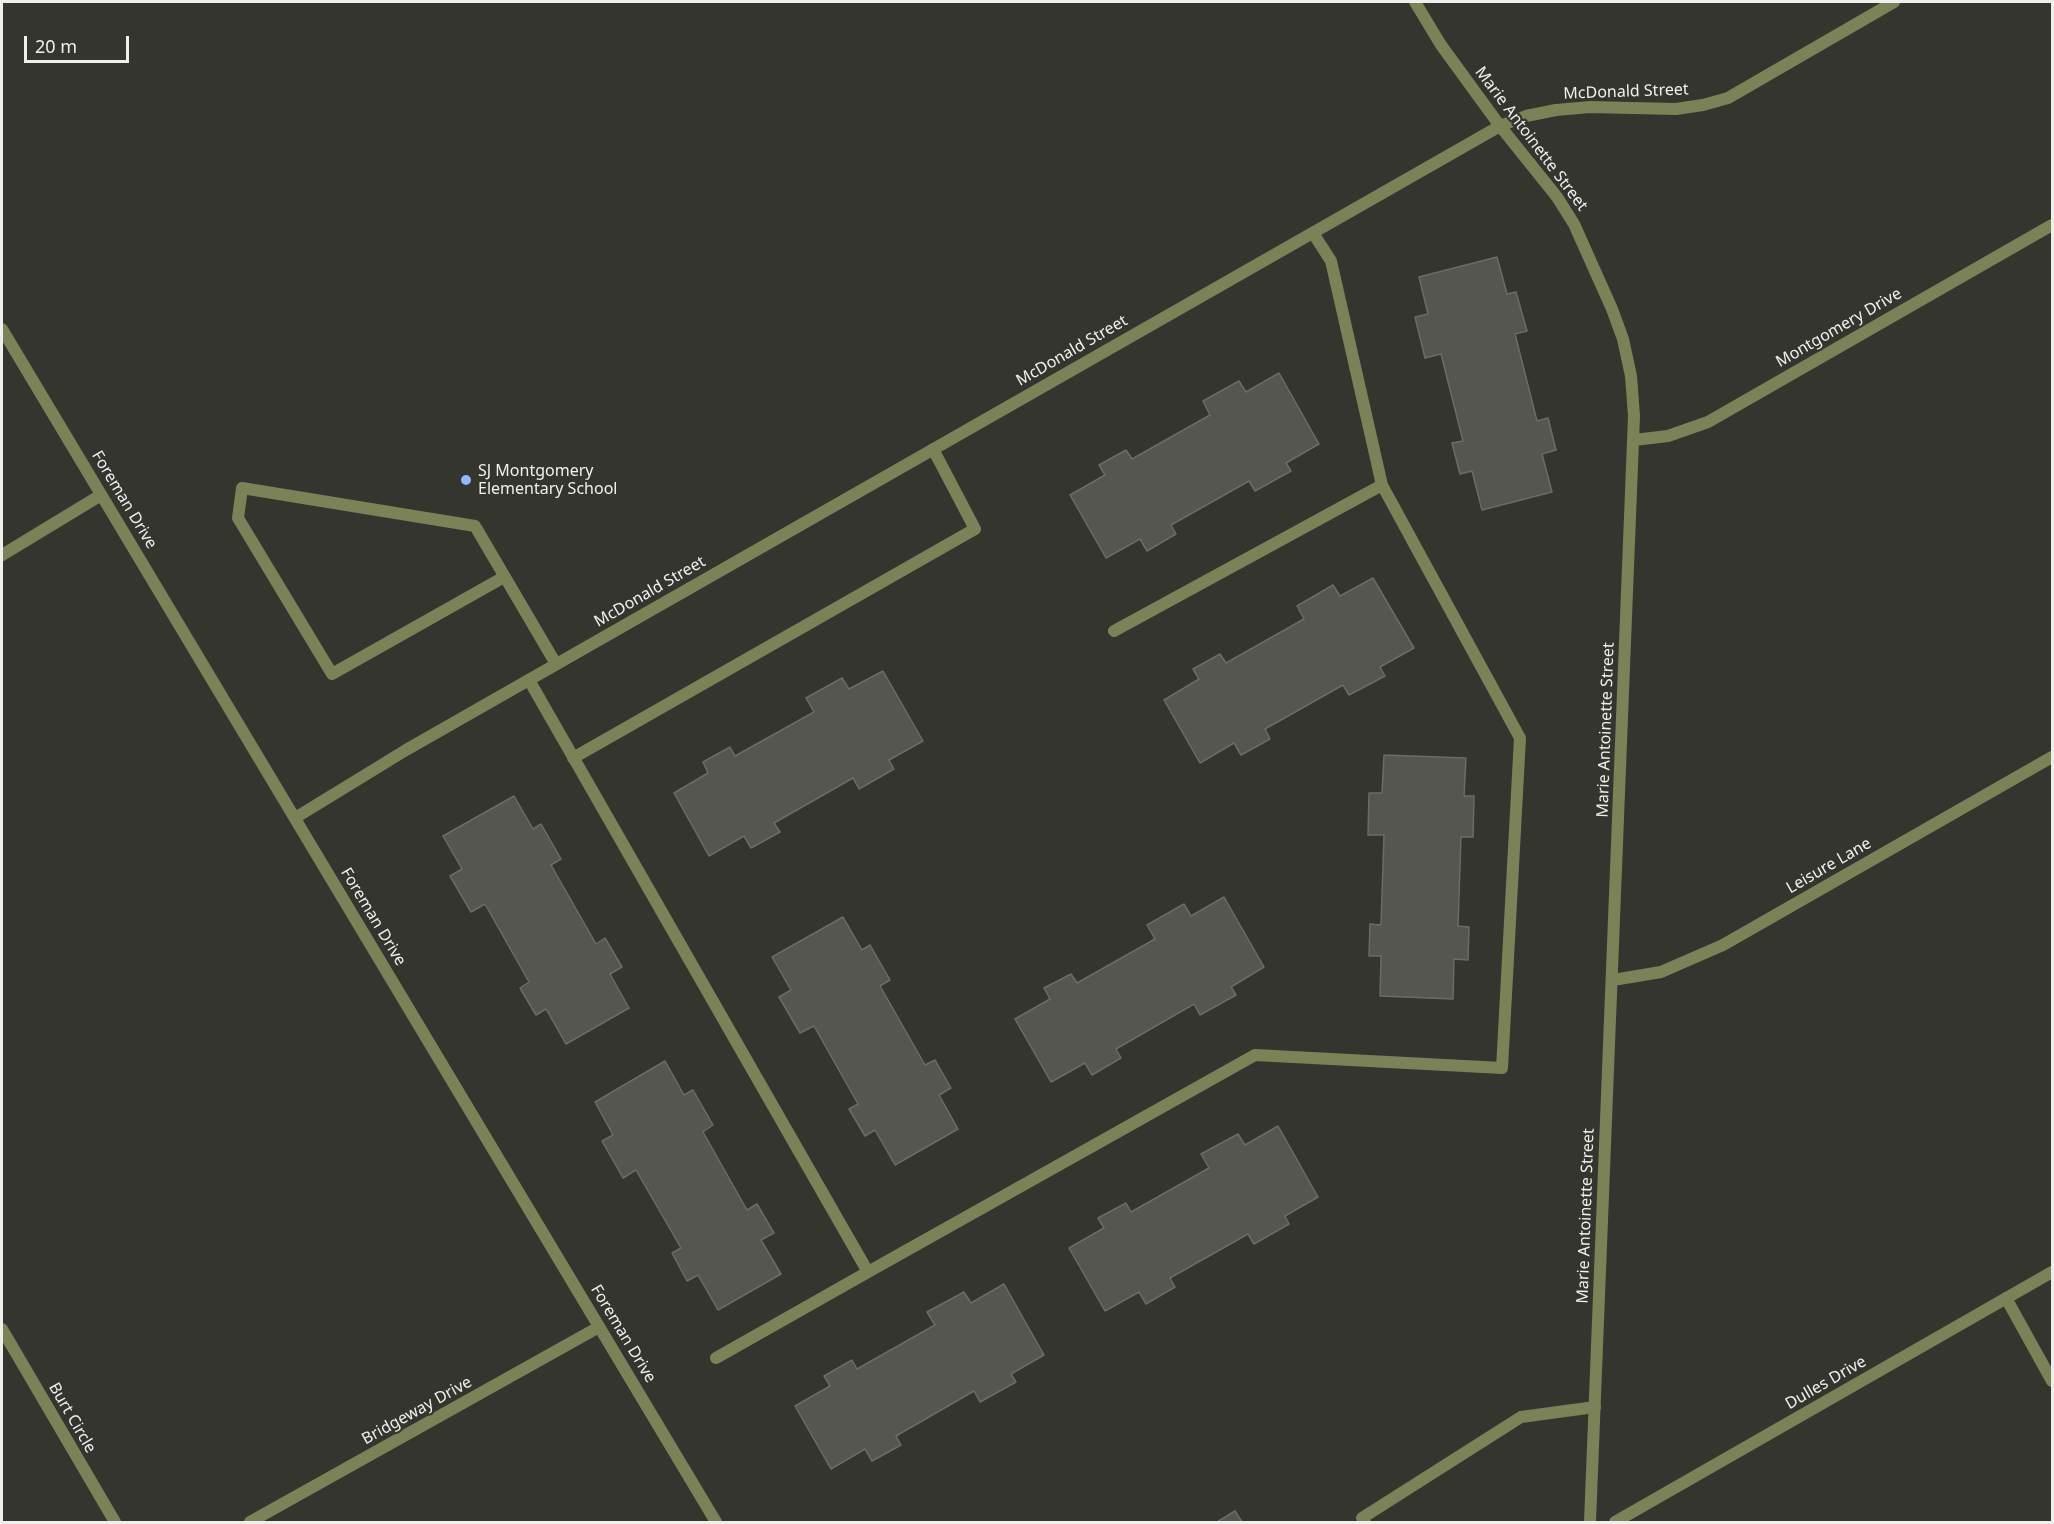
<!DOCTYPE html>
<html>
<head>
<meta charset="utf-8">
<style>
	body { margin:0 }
	#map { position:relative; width:2054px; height:1524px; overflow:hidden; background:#34352f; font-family:"Noto Sans",sans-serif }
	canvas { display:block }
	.frame { position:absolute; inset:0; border:3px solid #eff0ec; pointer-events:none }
	.scale { position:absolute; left:24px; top:36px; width:105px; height:27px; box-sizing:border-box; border:3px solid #eff0ec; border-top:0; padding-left:8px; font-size:18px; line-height:21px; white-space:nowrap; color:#eff0ec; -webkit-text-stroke:4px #34352f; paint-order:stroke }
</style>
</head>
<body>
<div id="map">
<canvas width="2054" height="1524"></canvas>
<div class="frame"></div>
<div class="scale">20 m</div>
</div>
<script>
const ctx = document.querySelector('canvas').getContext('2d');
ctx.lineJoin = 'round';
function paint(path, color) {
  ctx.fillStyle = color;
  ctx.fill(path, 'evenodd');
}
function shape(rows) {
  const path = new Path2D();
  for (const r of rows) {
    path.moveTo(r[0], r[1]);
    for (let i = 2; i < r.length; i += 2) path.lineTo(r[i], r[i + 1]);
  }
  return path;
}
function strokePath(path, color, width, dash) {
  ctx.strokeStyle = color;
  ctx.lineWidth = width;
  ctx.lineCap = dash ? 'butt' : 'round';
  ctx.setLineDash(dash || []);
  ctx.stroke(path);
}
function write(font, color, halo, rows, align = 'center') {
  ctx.font = font + ' "Noto Sans",sans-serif';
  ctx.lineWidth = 4.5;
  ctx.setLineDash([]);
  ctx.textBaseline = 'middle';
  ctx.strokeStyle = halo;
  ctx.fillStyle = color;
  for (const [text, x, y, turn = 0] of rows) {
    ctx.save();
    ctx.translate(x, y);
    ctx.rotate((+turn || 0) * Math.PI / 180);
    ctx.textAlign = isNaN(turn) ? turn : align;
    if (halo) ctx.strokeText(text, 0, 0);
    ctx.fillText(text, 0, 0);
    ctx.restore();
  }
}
const building = shape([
	[1497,257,1507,294,1516,292,1527,331,1515,334,1537,421,1548,418,1556,450,1542,454,1552,492,1482,510,1472,471,1460,474,1452,443,1463,441,1441,354,1425,358,1415,317,1428,314,1419,277,1497,257],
	[1279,373,1319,444,1286,463,1291,471,1255,491,1249,481,1171,525,1176,534,1147,551,1140,539,1106,558,1070,495,1105,475,1099,465,1126,450,1132,459,1210,415,1203,401,1239,381,1246,392,1279,373],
	[1373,578,1414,648,1380,667,1385,676,1349,695,1343,685,1265,729,1270,739,1241,755,1234,743,1200,763,1164,700,1199,679,1193,669,1220,654,1226,663,1304,619,1297,606,1333,585,1340,596,1373,578],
	[883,671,923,741,889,760,894,769,859,789,853,778,774,823,780,832,751,848,744,836,709,856,674,793,708,773,703,762,730,747,735,756,814,712,806,698,842,678,849,689,883,671],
	[1384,755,1466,758,1464,796,1474,796,1473,837,1461,837,1458,926,1469,927,1468,960,1454,959,1453,999,1380,996,1381,956,1369,956,1370,924,1381,925,1384,835,1368,835,1369,793,1382,793,1384,755],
	[514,796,533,829,541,824,561,859,551,865,596,944,605,938,622,967,610,974,629,1008,566,1044,546,1009,536,1015,520,988,529,982,485,904,471,912,450,876,462,869,443,836,514,796],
	[1224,897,1264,967,1231,987,1236,995,1200,1015,1194,1004,1116,1049,1121,1058,1092,1075,1085,1063,1051,1082,1015,1019,1050,999,1044,988,1071,974,1077,983,1155,939,1147,925,1184,904,1191,916,1224,897],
	[843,917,862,950,870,945,890,980,880,986,925,1065,935,1060,951,1088,939,1095,958,1129,895,1165,875,1130,865,1136,849,1109,858,1104,814,1026,800,1033,779,997,791,990,772,957,843,917],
	[665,1061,684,1095,693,1090,713,1125,703,1132,747,1210,757,1204,774,1233,761,1240,781,1274,718,1310,698,1275,687,1281,672,1253,681,1248,636,1170,623,1178,602,1141,613,1135,595,1102,665,1061],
	[1278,1126,1318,1197,1285,1216,1289,1224,1254,1244,1248,1234,1170,1278,1175,1287,1146,1304,1139,1292,1105,1311,1069,1248,1104,1228,1098,1218,1126,1203,1131,1212,1209,1168,1201,1154,1238,1134,1245,1145,1278,1126],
	[1004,1284,1044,1355,1011,1374,1016,1382,980,1402,974,1391,896,1436,901,1445,872,1461,865,1449,831,1469,795,1406,830,1386,824,1376,852,1360,857,1369,935,1325,927,1312,964,1292,971,1303,1004,1284],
	[1235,1511,1242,1522,1217,1522,1235,1511]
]);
const service = shape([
	[504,577,332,674,238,518,242,488,475,526,556,664],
	[1114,631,1382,485],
	[529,680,868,1272,1255,1055,1502,1068,1520,738,1382,485,1331,261,1313,233],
	[573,758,975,529,933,449],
	[716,1358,868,1272],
	[1365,1522,1362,1518,1521,1417,1595,1407]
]);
const minor = shape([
	[1415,2,1441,45,1500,126,1557,197,1574,224,1612,309,1623,339,1631,376,1634,416,1590,1522],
	[1634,440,1668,436,1708,422,2052,225],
	[2,555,101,495],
	[295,818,406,750,1500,126,1526,116,1556,110,1590,107,1676,109,1703,105,1728,98,1894,2],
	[1613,980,1661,972,1723,945,2052,757],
	[2006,1298,2052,1381],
	[2,1329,115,1522],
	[250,1522,599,1327]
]);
const tertiary = shape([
	[2,329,716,1522],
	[1615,1522,2052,1272]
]);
const markers = [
	[466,480,6,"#93b7fd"]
];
const streetNames = [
	["McDonald Street",1626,92,-2],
	["Marie Antoinette Street",1531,139,53],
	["Montgomery Drive",1839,328,-30],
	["McDonald Street",1072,351,-30],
	["Foreman Drive",124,500,59],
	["McDonald Street",650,592,-30],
	["Marie Antoinette Street",1606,730,-88],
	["Leisure Lane",1829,866,-30],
	["Foreman Drive",373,917,59],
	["Marie Antoinette Street",1586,1216,-88],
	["Foreman Drive",623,1334,59],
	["Dulles Drive",1826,1383,-30],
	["Bridgeway Drive",417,1411,-29],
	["Burt Circle",72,1418,60]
];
const poiNames = [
	["SJ Montgomery",478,471],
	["Elementary School",478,489]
];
paint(building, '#555650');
strokePath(building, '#6b6c66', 1.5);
strokePath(service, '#7b8257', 12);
strokePath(minor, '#7b8257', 12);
strokePath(tertiary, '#7b8257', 12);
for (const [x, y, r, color] of markers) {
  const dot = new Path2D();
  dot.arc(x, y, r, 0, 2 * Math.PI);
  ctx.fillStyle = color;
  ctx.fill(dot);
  strokePath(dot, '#34352f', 2);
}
write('16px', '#eff0ec', '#34352f', streetNames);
write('16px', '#eff0ec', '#34352f', poiNames, 'left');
</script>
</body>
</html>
